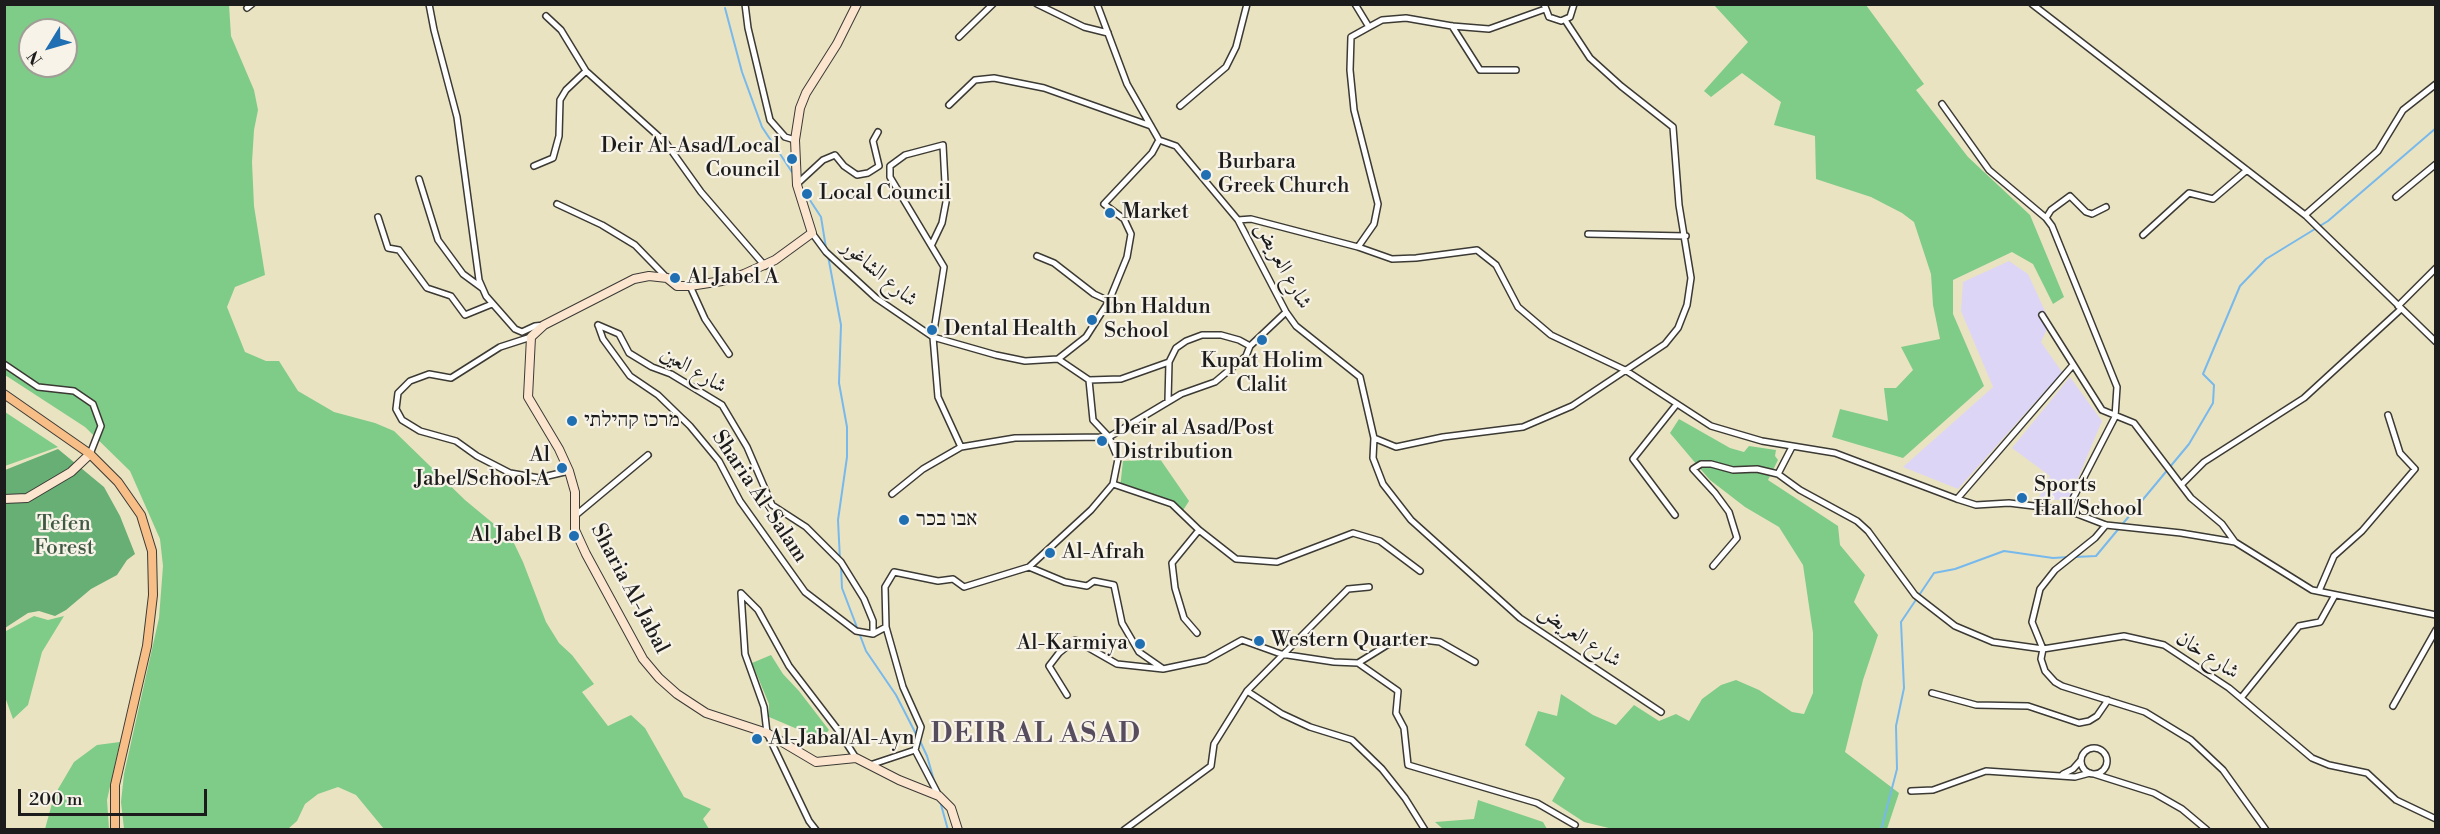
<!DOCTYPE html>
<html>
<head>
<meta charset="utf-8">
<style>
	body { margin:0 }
	#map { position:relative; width:2440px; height:834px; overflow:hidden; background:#eae3c1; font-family:"Libre Bodoni",serif }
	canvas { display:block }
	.frame { position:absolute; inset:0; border:6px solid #1c1c1c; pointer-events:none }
	.north { position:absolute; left:18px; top:18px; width:60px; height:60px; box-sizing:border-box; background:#f7f3e8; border:2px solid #9f9d96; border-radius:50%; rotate:233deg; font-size:16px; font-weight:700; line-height:24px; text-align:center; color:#1c1c1c }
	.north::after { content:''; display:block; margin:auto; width:21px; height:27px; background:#1f6fb2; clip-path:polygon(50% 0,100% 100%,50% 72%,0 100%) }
	.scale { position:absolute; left:18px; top:789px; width:189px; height:27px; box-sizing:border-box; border:3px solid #1c1c1c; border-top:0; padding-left:8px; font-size:18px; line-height:21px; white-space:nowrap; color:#1c1c1c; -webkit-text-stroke:4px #f7f3e8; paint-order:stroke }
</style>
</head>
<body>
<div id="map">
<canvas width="2440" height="834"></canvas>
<div class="frame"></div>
<div class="north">N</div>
<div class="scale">200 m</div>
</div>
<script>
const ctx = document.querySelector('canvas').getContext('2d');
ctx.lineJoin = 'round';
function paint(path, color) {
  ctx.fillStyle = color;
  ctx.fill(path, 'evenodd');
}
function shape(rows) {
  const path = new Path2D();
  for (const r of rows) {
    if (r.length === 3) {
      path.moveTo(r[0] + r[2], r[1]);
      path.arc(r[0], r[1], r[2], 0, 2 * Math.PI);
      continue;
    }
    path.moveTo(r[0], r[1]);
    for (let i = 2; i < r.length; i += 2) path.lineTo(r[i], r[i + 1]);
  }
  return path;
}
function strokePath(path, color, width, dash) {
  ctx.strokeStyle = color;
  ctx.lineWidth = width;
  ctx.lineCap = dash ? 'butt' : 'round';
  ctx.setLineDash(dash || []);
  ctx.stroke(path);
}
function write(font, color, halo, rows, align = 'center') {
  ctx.font = font + ' "Libre Bodoni",Amiri,"Frank Ruhl Libre",serif';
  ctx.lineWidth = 4.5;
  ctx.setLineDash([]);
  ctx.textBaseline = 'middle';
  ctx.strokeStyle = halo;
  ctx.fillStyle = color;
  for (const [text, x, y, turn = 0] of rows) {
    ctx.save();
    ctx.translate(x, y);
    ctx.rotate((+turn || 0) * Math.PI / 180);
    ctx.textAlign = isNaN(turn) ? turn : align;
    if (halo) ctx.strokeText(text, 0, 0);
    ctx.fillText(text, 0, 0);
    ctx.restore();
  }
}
const built = shape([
	[2009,261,2028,274,2050,322,2041,342,2062,372,1958,489,1903,467,1993,387,1961,311,1963,282],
	[2070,377,2102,421,2070,497,2058,500,2039,497,2050,476,2012,448]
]);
const green = shape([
	[4,5,229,5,231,36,254,90,258,110,254,130,252,162,254,206,265,275,235,287,227,307,245,352,266,361,279,361,298,391,334,412,375,423,394,431,465,500,512,539,523,562,546,622,559,643,572,655,594,684,582,692,608,726,631,715,645,728,684,797,711,809,703,819,709,829,384,829,356,795,338,787,318,794,305,804,297,821,288,829,124,829,121,802,124,774,159,618,163,566,160,539,130,471,85,427,5,375],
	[30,30,66,30,66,66,30,66],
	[1714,5,1866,5,1924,84,1916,90,1968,157,2030,215,2064,297,2053,304,2033,264,2012,252,1953,280,1953,314,1984,386,1903,458,1832,437,1840,409,1888,421,1884,388,1896,388,1913,370,1901,347,1940,339,1933,305,1931,274,1914,222,1902,213,1871,197,1816,179,1815,136,1774,125,1781,102,1742,73,1711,97,1704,91,1748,42],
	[5,412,58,447,5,466],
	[1679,419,1730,448,1744,452,1749,446,1776,450,1775,456,1778,460,1768,480,1838,526,1840,545,1865,575,1854,602,1878,635,1863,680,1845,752,1899,793,1887,829,1617,830,1584,822,1552,801,1565,778,1525,745,1538,711,1557,716,1561,694,1593,715,1616,725,1634,705,1659,721,1676,714,1689,721,1702,699,1721,685,1736,680,1759,690,1792,712,1804,714,1813,693,1813,633,1803,565,1779,527,1745,507,1710,480,1697,465,1670,433],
	[1160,459,1189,501,1182,512,1172,503,1120,488,1123,461],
	[34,616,48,620,64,616,42,652,28,705,13,719,5,697,6,631],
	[771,655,783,674,799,691,829,730,821,739,769,717,769,704,752,663],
	[120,742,107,800,109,829,45,829,54,796,74,762,97,745],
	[1478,800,1543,822,1547,829,1443,829,1435,822,1474,819]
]);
const forest = shape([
	[58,449,104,487,120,516,135,554,127,560,117,575,91,589,66,610,55,616,39,611,28,613,5,628,5,470]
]);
const stream = shape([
	[725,8,742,72,762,127,794,175],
	[802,188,821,217,826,248],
	[828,256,841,325,839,383,847,427,847,457,838,520,840,560],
	[2075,557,2096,556,2189,444,2213,403,2214,385,2203,374,2240,286,2266,259,2328,221,2436,128],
	[841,566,842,588,866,651,896,695,917,736],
	[920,741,927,756,935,784],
	[940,801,948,830],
	[1881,830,1897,769,1896,726,1904,688,1901,622,1934,573,1955,569,2004,551,2053,558,2069,557]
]);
const street = shape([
	[429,4,434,30,457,117,479,280,486,296,515,329,522,332,535,326,544,325],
	[745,4,748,28,770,120,785,137,795,140],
	[1037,4,1084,27,1108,33],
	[1097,4,1127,84,1159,140,1176,146,1238,220,1286,312,1296,326,1360,377,1374,438,1373,458,1383,484,1411,520,1520,618,1661,712],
	[1355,4,1369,27,1351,37,1350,70,1354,110,1378,204,1374,224,1358,247],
	[1544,4,1549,17,1561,21,1570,17,1574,4],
	[2032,4,2305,215,2436,342],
	[247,8,252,4],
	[546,16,561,30,586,71,666,143,701,192,765,266],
	[1452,26,1480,70,1516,70],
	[1369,27,1382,20,1406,18,1452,26,1489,29,1545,9],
	[959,37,993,4],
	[1942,104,1989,170,2046,218,2052,226,2117,387,2115,417,2067,510],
	[949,105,975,80,994,78,1044,88,1151,126],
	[1180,106,1226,67,1236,47,1247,4],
	[534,166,553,158,559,136,560,100,566,90,586,71],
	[419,179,438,240,463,274,482,288],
	[797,184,823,160,835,155,844,166,857,175,868,173,879,166,873,141,878,132],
	[2396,197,2436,164],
	[557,204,602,225,635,245,667,278],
	[2305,215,2378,151,2403,110,2436,84],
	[378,217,388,248,399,250,427,288,451,296,465,315,492,304],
	[2046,218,2051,210,2070,196,2086,212,2092,214,2106,207],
	[1238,220,1251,219,1358,247,1392,259,1416,258,1477,250,1496,265,1518,307,1551,335,1625,370,1711,426,1762,441,1835,453,1957,499,1976,505,2009,503,2067,510,2106,525,2181,533,2235,542,2312,590,2436,615],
	[812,233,826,252,876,298,933,337,996,355,1025,361,1058,359,1086,337,1109,301,1127,257,1131,234,1124,219,1104,204,1152,153,1159,140],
	[1588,234,1686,236],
	[2143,235,2189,193,2213,199,2247,170],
	[932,244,942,223,946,202,943,145,905,155,890,166,890,177,944,267,933,337,938,397,961,447],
	[1037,256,1054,263,1094,294,1109,301],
	[690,286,705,319,729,354],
	[2398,306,2436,268],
	[2042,315,2102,410,2134,423,2191,498,2222,524,2235,542],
	[598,325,603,339,630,376,658,395,690,426,719,461,740,501,805,592,856,631,873,634,886,627],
	[598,325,619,334,629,353,652,367,671,374,722,405,747,447,772,505,806,527,841,562,864,599,873,621,873,634],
	[531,337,500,347,451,378,429,374,410,381,398,393,396,409,402,420,420,431,456,441,477,456,510,473,539,478,569,471],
	[1058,359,1089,380,1093,420,1109,437],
	[4,364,38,387,74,391,93,404,101,426,90,454],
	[1089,380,1121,379,1169,362],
	[1168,401,1169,362,1176,348,1186,341,1202,335,1221,335,1239,340,1250,346],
	[1374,438,1396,447,1443,437,1523,427,1572,406,1665,344,1678,328,1687,305,1691,278,1679,205,1673,127,1621,86,1590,58,1565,20],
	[1792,447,1778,474,1800,490,1857,521,1868,531,1915,595,1955,626,1993,642,2043,649,2041,659,2045,671,2055,682,2062,686,2145,712,2191,740,2223,770,2266,830],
	[1113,484,1172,504,1199,530,1236,559,1277,562,1353,533,1380,541,1420,571],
	[2182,484,2204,462,2304,398,2401,309],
	[892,494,923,469,961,447,1015,438,1109,437],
	[1957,499,2073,365],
	[576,515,648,455],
	[1675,515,1633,459,1676,405],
	[2106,525,2095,538,2055,570,2040,589,2032,622,2043,649,2124,636,2164,645,2229,688,2312,758,2329,765,2367,773,2396,800,2436,819],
	[1713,566,1737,538,1729,512,1715,493,1693,469,1701,464,1711,464,1733,470,1757,469,1778,474],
	[1029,567,1065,582,1087,586,1094,581,1114,585,1122,623,1139,652,1162,668],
	[2319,591,2334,556,2362,531,2415,469,2400,453,2388,415],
	[1197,633,1184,618,1175,588,1172,563,1199,530],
	[1358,663,1387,645,1407,638,1440,642,1475,662],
	[1247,691,1282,714,1310,727,1352,740,1382,769,1405,798,1425,830],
	[1932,693,1976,705,2028,706,2079,723,2089,721,2097,716,2108,700],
	[1067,695,1049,666,1059,653,1075,640,1117,664,1163,669,1206,660,1242,640,1281,654,1334,662,1358,663,1398,691,1396,713,1404,728,1408,765,1537,803,1575,825],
	[2241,698,2299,626,2320,622,2335,595],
	[2393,706,2436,630],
	[2094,761,13],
	[915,750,939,796],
	[870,765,915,750,921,727,903,687,886,627,885,587,894,572,938,581,953,579,964,587,1029,567,1091,510,1113,484,1118,459,1109,437,1181,394,1215,382,1246,356,1250,346,1286,312],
	[2063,774,2073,769,2081,760],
	[2094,774,2154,793,2182,809,2207,830],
	[1911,791,1933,790,1986,771,2075,777,2090,773],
	[816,830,809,821,767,733,764,707,745,654,741,593,758,610,789,666,838,730,856,758],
	[1124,830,1211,766,1214,744,1247,691,1348,589,1369,587]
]);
const secondary = shape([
	[857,4,837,44,806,93,800,108,795,140,797,185,812,233,775,260,744,274,722,281,690,286,677,286,667,278,649,276,634,279,544,325,531,337,528,397,559,449,569,471,575,492,575,530,586,554,643,659,659,678,677,694,706,713,767,733,816,762,856,758,899,780,939,796,951,808,958,830],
	[4,499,27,498,71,472,90,454]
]);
const primary = shape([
	[4,394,90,454,118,482,141,515,152,551,153,595,147,646,115,785,115,830]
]);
const markers = [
	[792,159,6,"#1f6fb2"],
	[1206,175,6,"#1f6fb2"],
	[807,194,6,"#1f6fb2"],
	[1110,213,6,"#1f6fb2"],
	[675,278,6,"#1f6fb2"],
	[1092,320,6,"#1f6fb2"],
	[932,330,6,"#1f6fb2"],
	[1262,340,6,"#1f6fb2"],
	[572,421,6,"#1f6fb2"],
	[1102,441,6,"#1f6fb2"],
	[562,468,6,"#1f6fb2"],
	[2022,498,6,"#1f6fb2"],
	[904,520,6,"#1f6fb2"],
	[574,536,6,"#1f6fb2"],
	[1050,553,6,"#1f6fb2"],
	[1259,641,6,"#1f6fb2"],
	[1140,644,6,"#1f6fb2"],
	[757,739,6,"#1f6fb2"]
];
const poiNames = [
	["Deir Al-Asad/Local",780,147,"right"],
	["Council",780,171,"right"],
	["Burbara",1218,163],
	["Greek Church",1218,187],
	["Local Council",819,194],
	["Market",1122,213],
	["Al Jabel A",687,278],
	["Ibn Haldun",1104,308],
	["School",1104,332],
	["Dental Health",944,330],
	["Kupat Holim",1262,362,"center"],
	["Clalit",1262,386,"center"],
	["מרכז קהילתי",584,421],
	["Deir al Asad/Post",1114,429],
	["Distribution",1114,453],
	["Al",550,456,"right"],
	["Jabel/School A",550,480,"right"],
	["Sports",2034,486],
	["Hall/School",2034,510],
	["אבו בכר",916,520],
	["Al Jabel B",562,536,"right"],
	["Al-Afrah",1062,553],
	["Western Quarter",1271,641],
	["Al-Karmiya",1128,644,"right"],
	["Al-Jabal/Al-Ayn",769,739]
];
const streetNames = [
	["شارع العريض",1282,266,61],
	["شارع الشاغور",879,274,40],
	["شارع العين",693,371,30],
	["Sharia Al-Salam",759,497,56],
	["Sharia Al-Jabal",629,589,62],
	["شارع العريض",1579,637,34],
	["شارع خان",2207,656,33]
];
const parkNames = [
	["Tefen",64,525],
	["Forest",64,549]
];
const districtNames = [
	["DEIR AL ASAD",1036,736]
];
paint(built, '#dcd5f6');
paint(green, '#7fcb88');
paint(forest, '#67af74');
strokePath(stream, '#77b9ec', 2);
strokePath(street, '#3b3a35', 8);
strokePath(secondary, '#3b3a35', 10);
strokePath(primary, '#3b3a35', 10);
strokePath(street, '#fff', 5);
strokePath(secondary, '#fce5cf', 8);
strokePath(primary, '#f7be88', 8);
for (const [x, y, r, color] of markers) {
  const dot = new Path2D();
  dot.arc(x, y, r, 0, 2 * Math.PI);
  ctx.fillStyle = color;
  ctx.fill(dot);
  strokePath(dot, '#f7f3e8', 2);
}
write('21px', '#1c1c1c', '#f7f3e8', poiNames, 'left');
write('21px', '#1c1c1c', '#f7f3e8', streetNames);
write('21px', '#3f5942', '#f7f3e8', parkNames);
ctx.letterSpacing = '1.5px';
write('bold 27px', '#574d5e', '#f7f3e8', districtNames);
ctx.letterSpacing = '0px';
</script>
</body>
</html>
